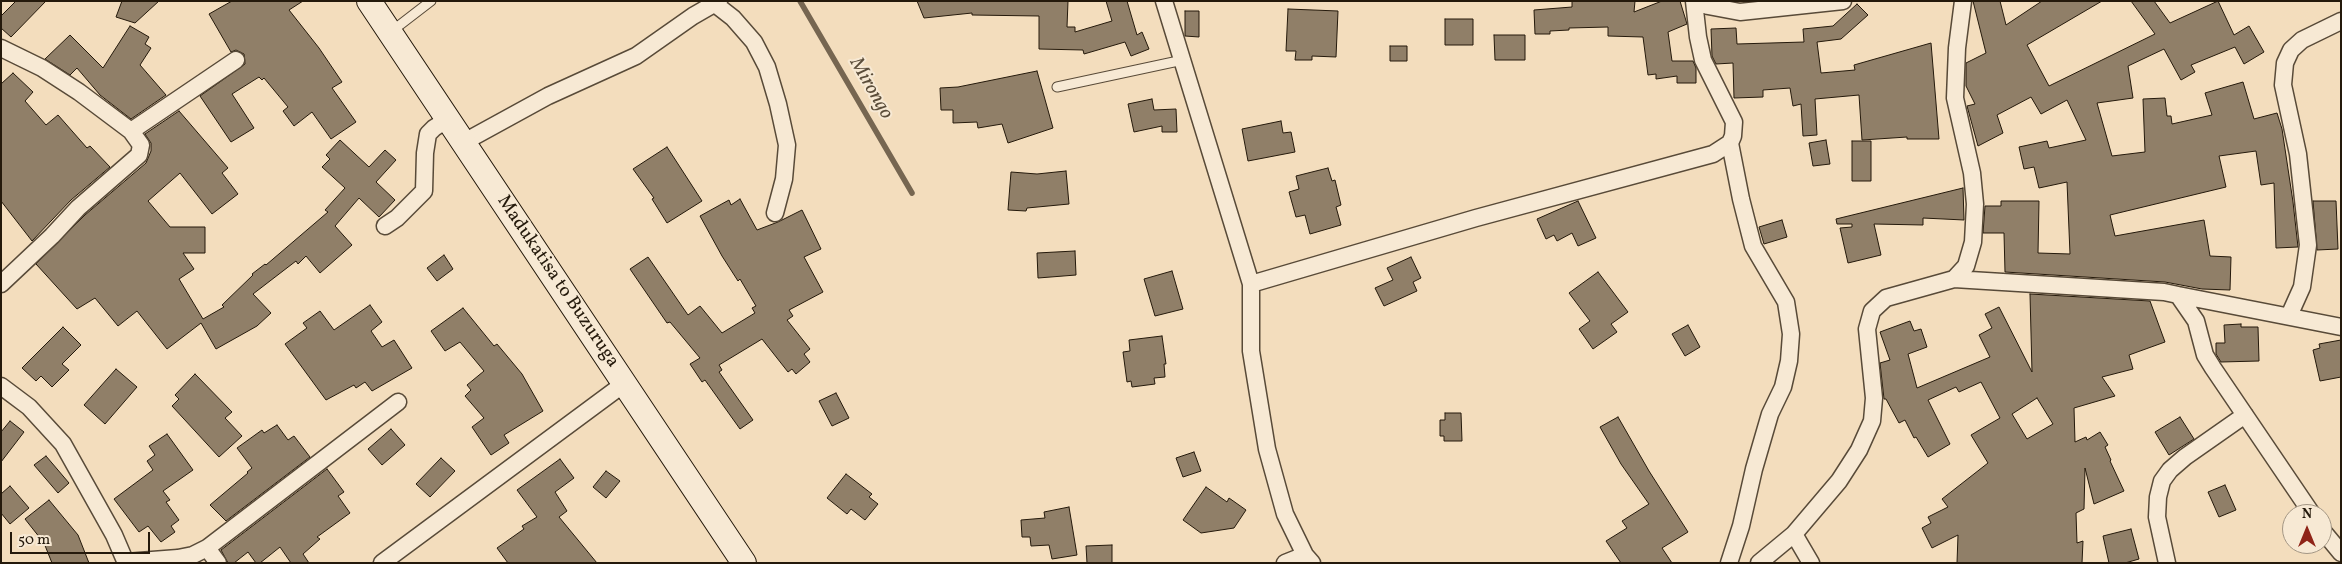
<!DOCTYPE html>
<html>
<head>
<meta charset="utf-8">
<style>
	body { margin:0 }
	#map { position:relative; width:2342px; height:564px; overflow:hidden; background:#f3ddbd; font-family:Vollkorn,serif }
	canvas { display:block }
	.frame { position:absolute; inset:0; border:2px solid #24190b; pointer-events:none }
	.north { position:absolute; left:2282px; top:504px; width:50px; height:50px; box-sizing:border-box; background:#f7e9d4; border:1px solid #a39684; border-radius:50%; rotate:0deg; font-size:14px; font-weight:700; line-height:20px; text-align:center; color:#24190b }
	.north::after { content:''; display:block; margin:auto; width:18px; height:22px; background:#8f2418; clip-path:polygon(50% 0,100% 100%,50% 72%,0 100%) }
	.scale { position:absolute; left:10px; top:532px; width:140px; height:22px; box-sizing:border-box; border:2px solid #24190b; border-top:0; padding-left:6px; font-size:15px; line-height:18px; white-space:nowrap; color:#24190b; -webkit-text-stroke:4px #f7e9d4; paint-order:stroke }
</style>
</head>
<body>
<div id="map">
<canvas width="2342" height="564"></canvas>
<div class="frame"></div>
<div class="north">N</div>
<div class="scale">50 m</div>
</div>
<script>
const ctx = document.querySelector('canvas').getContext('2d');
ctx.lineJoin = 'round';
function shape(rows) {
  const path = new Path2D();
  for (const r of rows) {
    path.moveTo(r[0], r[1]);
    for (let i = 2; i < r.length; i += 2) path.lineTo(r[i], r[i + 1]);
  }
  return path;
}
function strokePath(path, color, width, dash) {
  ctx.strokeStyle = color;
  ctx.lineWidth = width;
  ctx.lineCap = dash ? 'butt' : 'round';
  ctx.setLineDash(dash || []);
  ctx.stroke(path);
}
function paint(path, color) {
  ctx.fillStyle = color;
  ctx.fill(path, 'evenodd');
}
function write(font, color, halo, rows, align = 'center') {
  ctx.font = font + ' Vollkorn,serif';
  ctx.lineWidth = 4;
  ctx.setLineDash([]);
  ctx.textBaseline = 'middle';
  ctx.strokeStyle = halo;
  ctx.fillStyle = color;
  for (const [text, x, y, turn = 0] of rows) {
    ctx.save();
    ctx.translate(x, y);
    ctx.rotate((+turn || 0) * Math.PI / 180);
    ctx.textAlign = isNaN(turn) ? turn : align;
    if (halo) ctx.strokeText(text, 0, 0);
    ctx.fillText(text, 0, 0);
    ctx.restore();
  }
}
const stream = shape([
	[800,1,912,193]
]);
const building = shape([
	[16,1,46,1,11,37,1,28,1,16,16,1],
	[122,1,159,1,135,23,116,17,122,1],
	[232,1,303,1,289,10,319,48,342,82,332,88,356,122,331,139,312,112,294,126,283,111,288,107,264,78,262,80,259,77,232,94,254,128,231,142,200,96,245,64,244,54,236,50,231,52,209,14,232,1],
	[917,1,1068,1,1067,27,1075,27,1075,32,1112,21,1106,1,1127,1,1137,35,1142,32,1149,49,1131,56,1125,42,1084,54,1083,50,1039,49,1039,16,972,15,972,13,924,18,917,1],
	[1572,1,1635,1,1634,12,1662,1,1680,1,1687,24,1668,32,1672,61,1693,61,1696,68,1696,83,1677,83,1677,76,1656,79,1656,74,1648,75,1643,37,1608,36,1608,27,1569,28,1569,30,1550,31,1550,34,1535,34,1534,10,1572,7,1572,1],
	[1973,1,2000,1,2006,25,2042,1,2102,1,2027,45,2049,86,2155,34,2131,1,2154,1,2170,23,2218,1,2234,35,2249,26,2264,52,2244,64,2235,47,2191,65,2195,72,2181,80,2164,49,2128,66,2133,98,2097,103,2112,156,2145,152,2143,99,2165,98,2167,116,2171,116,2172,124,2212,115,2205,93,2243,82,2254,119,2277,113,2282,129,2293,202,2298,247,2276,248,2274,183,2261,185,2256,151,2219,156,2226,187,2110,215,2115,236,2204,220,2210,256,2231,257,2230,290,2202,289,2165,282,2005,272,2004,233,1983,233,1985,206,2001,206,2001,201,2039,201,2038,253,2070,254,2067,182,2039,188,2034,167,2024,169,2019,147,2047,141,2049,148,2086,140,2067,100,2041,114,2031,97,1997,115,2003,133,1978,146,1967,106,1975,104,1966,86,1966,63,1986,53,1973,1],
	[1857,4,1868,15,1841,39,1817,42,1821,73,1855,70,1854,65,1931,43,1939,139,1907,139,1907,137,1862,140,1859,95,1815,99,1817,135,1803,136,1801,104,1793,106,1790,88,1763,90,1763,97,1734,98,1733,63,1716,64,1712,56,1711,29,1736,28,1737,44,1804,42,1803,29,1833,26,1857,4],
	[1288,9,1338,11,1336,57,1312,56,1312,60,1295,60,1296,51,1286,51,1288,9],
	[1185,11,1199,11,1199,37,1185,36,1185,11],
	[1445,19,1473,19,1473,45,1445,45,1445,19],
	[130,26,149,37,145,44,151,48,140,65,166,95,131,119,100,95,77,68,70,75,45,59,70,35,103,68,130,26],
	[1494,35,1525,35,1525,60,1495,60,1494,35],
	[1390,46,1407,46,1407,61,1390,61,1390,46],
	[1037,71,1053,128,1008,143,1002,124,978,128,977,122,953,123,953,110,941,110,940,88,958,87,1037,71],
	[13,73,33,92,25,101,46,125,58,115,87,148,90,146,110,167,71,200,32,241,1,201,1,84,13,73],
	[1152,99,1154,110,1176,109,1177,132,1162,132,1162,126,1134,132,1128,104,1152,99],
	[179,111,228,168,222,173,238,194,212,214,180,173,148,201,170,227,205,227,205,253,183,253,194,269,179,279,203,319,224,307,222,305,253,275,252,274,265,264,266,265,328,212,325,210,345,188,322,167,330,159,326,155,340,140,369,167,385,150,396,160,376,182,395,200,379,217,359,198,335,226,352,245,320,273,306,256,298,264,296,261,253,294,271,313,257,326,216,349,201,323,167,349,137,311,118,326,95,298,77,309,36,264,85,215,146,163,151,151,151,143,145,134,179,111],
	[1281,121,1283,133,1291,132,1295,152,1248,161,1242,129,1281,121],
	[1826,140,1830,164,1813,166,1809,143,1826,140],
	[1852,141,1871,141,1871,181,1852,181,1852,141],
	[667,147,702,201,667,223,652,199,654,198,633,169,667,147],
	[1328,168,1332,181,1335,180,1341,205,1336,207,1341,225,1310,234,1305,215,1296,217,1289,192,1299,189,1296,176,1328,168],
	[1066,171,1069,204,1027,208,1026,211,1008,210,1011,172,1037,174,1066,171],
	[1963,188,1964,220,1923,218,1923,225,1874,224,1881,255,1848,263,1840,228,1852,227,1852,224,1837,224,1836,219,1963,188],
	[740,199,757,230,778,222,802,210,821,249,804,257,823,292,789,310,793,316,787,320,810,349,804,354,810,362,796,374,792,369,788,372,762,339,719,365,722,370,719,372,753,420,740,429,705,380,702,382,690,364,700,358,670,322,667,323,630,269,648,257,688,315,700,306,722,333,755,313,752,308,756,306,740,279,738,281,722,256,700,216,729,200,731,205,740,199],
	[1578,201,1596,238,1578,246,1572,233,1557,241,1554,235,1546,239,1537,219,1578,201],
	[2313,201,2336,201,2338,249,2317,250,2313,201],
	[1782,220,1787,237,1764,244,1759,227,1782,220],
	[1075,251,1076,275,1038,278,1037,253,1075,251],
	[444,255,453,269,437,281,427,268,444,255],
	[1411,257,1421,278,1413,282,1417,291,1384,306,1375,288,1393,280,1387,268,1411,257],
	[1172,271,1183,309,1155,316,1144,279,1172,271],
	[1598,272,1628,312,1611,324,1617,332,1593,349,1579,329,1590,321,1569,293,1598,272],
	[2030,294,2150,301,2165,342,2129,355,2133,369,2102,377,2115,396,2074,408,2075,442,2086,437,2087,440,2100,432,2108,445,2105,447,2111,460,2110,461,2124,491,2094,504,2085,468,2084,509,2076,513,2077,543,2083,541,2082,563,1957,563,1958,535,1932,548,1922,528,1931,523,1928,517,1948,507,1942,499,1988,463,1971,435,2000,418,1981,382,1959,392,1956,387,1928,400,1950,444,1928,457,1916,437,1914,438,1905,420,1899,423,1886,399,1884,399,1880,363,1890,360,1880,332,1910,321,1914,331,1921,329,1927,347,1908,354,1917,388,1990,357,1979,335,1992,328,1985,314,1999,307,2032,372,2030,294],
	[2037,398,2053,424,2027,439,2012,414,2037,398],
	[370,305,382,322,371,331,382,347,394,340,412,368,372,391,365,382,356,388,354,385,326,400,285,344,307,328,303,323,320,311,334,330,370,305],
	[463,308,494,346,497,344,522,374,543,411,504,435,509,443,491,455,472,427,484,418,465,396,471,390,467,385,484,371,460,342,445,351,431,331,463,308],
	[2241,324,2241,327,2258,327,2259,361,2221,362,2216,354,2216,343,2225,343,2224,325,2241,324],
	[1688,325,1700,347,1685,356,1672,334,1688,325],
	[63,327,81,345,62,364,69,370,52,387,41,376,36,381,22,368,63,327],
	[1162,336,1166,364,1164,364,1165,377,1154,378,1155,384,1132,387,1131,381,1127,382,1123,352,1130,351,1129,340,1162,336],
	[2341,340,2341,377,2320,381,2313,350,2320,348,2319,344,2341,340],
	[116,369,137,387,105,424,84,405,116,369],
	[195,374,232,412,225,418,242,436,219,457,172,406,179,399,175,395,195,374],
	[836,393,849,418,832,426,819,401,836,393],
	[1445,413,1461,413,1462,441,1444,441,1444,436,1440,436,1440,420,1445,420,1445,413],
	[1618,417,1649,471,1688,532,1662,548,1672,563,1621,563,1606,541,1627,528,1622,521,1649,504,1621,464,1600,427,1618,417],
	[2180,417,2194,439,2169,455,2155,432,2180,417],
	[10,421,24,432,1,462,1,432,10,421],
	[277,425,288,440,294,436,310,457,226,521,210,505,248,473,247,472,252,468,237,448,262,430,264,433,277,425],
	[391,429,405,445,382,465,368,449,391,429],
	[167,434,193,470,163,491,170,500,166,502,179,520,171,526,175,532,161,542,148,526,139,532,114,499,153,470,147,461,155,455,149,446,167,434],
	[1194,452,1201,471,1183,477,1176,458,1194,452],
	[46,456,69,483,58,493,34,465,46,456],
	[441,458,455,471,430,497,416,484,441,458],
	[560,459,574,478,555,492,567,511,559,517,597,563,508,563,497,548,524,529,522,526,537,517,517,490,560,459],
	[327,469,344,492,338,496,350,513,317,537,320,539,303,554,309,563,291,563,280,547,260,563,256,563,248,552,234,563,228,563,221,550,327,469],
	[606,471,620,481,606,498,593,487,606,471],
	[846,474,872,494,869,497,878,504,865,520,851,509,847,514,827,498,846,474],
	[2225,485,2236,510,2219,517,2208,492,2225,485],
	[10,486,29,508,10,524,1,513,1,494,10,486],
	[1206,487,1227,502,1229,498,1246,510,1234,528,1201,533,1183,520,1206,487],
	[49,500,78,535,89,563,52,563,44,543,25,519,49,500],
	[1069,507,1077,555,1052,559,1049,545,1031,546,1030,537,1022,537,1021,520,1045,518,1044,512,1069,507],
	[2131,529,2139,559,2125,563,2109,563,2103,536,2131,529],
	[1112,545,1112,563,1087,563,1086,546,1112,545]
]);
const lane = shape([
	[392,31,431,1],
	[1057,87,1183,60]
]);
const street = shape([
	[1164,1,1251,284,1251,351,1267,449,1285,514,1305,555,1312,563],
	[1695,1,1708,6,1740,12,1843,1],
	[715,4,733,18,754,42,767,67,778,104,787,145,784,179,775,213],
	[1,48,42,68,79,92,131,131,141,145,139,155,78,208,52,236,1,284],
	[131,131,236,60],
	[464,142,548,96,636,56,693,16,719,1],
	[385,226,397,218,424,191,425,153,428,134,434,128,448,119],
	[1954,279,2164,292,2178,295,2196,321,2205,355,2213,368,2312,514],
	[1251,284,1476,218,1713,154,1730,143,1733,136,1734,122,1703,60,1698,37,1694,1],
	[2178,295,2341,327],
	[2289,316,2302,287,2308,245,2298,154,2283,85,2285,63,2291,50,2302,40,2341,21],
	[1,386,29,407,63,444,114,535,126,563],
	[2322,530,2341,553],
	[1794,534,1811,563],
	[207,548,218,563],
	[126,562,178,558,193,555,207,548,398,402],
	[382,563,625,383],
	[1285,563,1305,555],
	[1729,563,1741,526,1754,469,1770,414,1783,387,1789,361,1791,334,1786,302,1753,246,1741,199,1730,143],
	[1759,563,1794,534,1839,481,1859,450,1872,421,1874,398,1867,329,1872,311,1886,298,1954,279,1966,266,1973,242,1975,204,1972,173,1955,98,1957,48,1963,1],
	[2167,563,2157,517,2158,497,2162,481,2170,470,2185,457,2245,415]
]);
const secondary = shape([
	[369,1,744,563]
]);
const streetNames = [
	["Madukatisa to Buzuruga",557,282,56]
];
const waterNames = [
	["Mirongo",870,89,60]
];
strokePath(stream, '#766651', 5.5);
paint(building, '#907f68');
strokePath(building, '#24190b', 1);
strokePath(lane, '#584a38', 11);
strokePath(street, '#584a38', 19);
strokePath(secondary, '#24190b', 26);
strokePath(lane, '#f7e9d4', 9);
strokePath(street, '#f7e9d4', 16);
strokePath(secondary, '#f7e9d4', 24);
write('19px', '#24190b', '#f7e9d4', streetNames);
write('italic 20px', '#5b4d3a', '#f7e9d4', waterNames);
</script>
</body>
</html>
